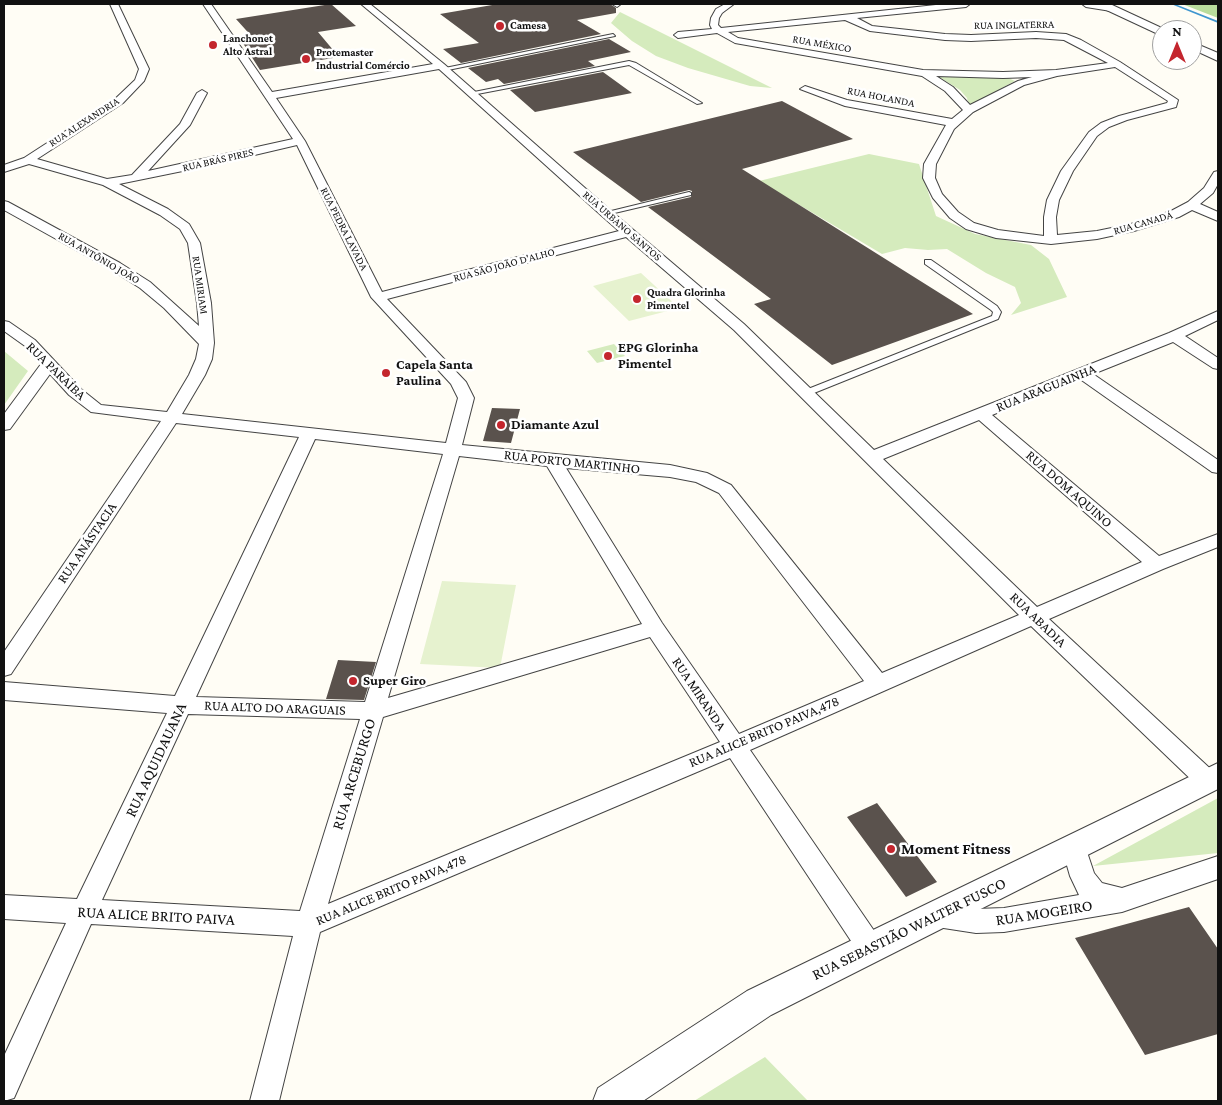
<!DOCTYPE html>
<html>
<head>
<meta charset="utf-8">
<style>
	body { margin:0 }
	#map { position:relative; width:1222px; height:1105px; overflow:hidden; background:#fffdf5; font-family:"Crimson Pro",serif }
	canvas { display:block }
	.frame { position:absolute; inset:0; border:5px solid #111; pointer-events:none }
	.north { position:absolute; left:1152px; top:20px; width:50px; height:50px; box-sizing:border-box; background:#fff; border:1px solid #a0a0a0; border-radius:50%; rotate:0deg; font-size:14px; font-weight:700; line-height:20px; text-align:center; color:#111 }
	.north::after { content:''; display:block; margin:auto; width:18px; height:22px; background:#c4262e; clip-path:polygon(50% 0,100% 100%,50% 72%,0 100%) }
</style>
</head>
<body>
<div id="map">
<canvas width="1222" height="1105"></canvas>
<div class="frame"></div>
<div class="north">N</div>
</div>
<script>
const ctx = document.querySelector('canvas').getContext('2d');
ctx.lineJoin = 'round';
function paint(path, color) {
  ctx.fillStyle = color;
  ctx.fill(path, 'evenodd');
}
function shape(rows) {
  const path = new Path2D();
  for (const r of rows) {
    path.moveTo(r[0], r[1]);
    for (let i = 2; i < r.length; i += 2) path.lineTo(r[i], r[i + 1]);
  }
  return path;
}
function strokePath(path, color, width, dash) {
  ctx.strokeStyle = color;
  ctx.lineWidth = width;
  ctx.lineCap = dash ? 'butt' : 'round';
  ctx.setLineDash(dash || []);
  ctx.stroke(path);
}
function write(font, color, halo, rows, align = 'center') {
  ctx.font = font + ' "Crimson Pro",serif';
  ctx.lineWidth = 5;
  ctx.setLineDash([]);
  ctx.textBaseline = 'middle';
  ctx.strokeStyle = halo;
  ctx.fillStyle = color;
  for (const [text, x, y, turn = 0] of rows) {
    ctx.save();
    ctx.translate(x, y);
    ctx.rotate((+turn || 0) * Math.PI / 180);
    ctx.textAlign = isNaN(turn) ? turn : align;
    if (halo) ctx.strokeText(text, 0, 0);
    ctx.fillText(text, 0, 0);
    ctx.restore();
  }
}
const green = shape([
	[620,12,772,88,750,86,688,68,656,56,632,41,611,23],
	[936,75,1006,77,1015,81,969,106,967,98,960,90],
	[869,154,919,164,936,216,975,234,1031,245,1049,259,1067,297,1011,315,1021,303,1015,287,986,273,947,249,928,250,905,248,882,254,759,181],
	[614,344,625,356,597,363,587,351],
	[4,351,28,371,4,405],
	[1218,798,1218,853,1093,866],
	[765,1057,808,1101,693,1101,694,1101]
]);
const forest = shape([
	[1182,4,1218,4,1218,18]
]);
const pitch = shape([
	[641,273,679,308,629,321,593,286],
	[442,581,516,585,500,668,420,664]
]);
const stream = shape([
	[1171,4,1175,4,1218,21,1218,23,1171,4]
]);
const building = shape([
	[331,4,356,26,318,32,339,57,260,70,241,40,254,39,236,19],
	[498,4,610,4,616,8,616,13,577,20,601,34,461,63,443,49,479,43,440,14],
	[609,39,631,52,588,61,595,66,504,84,498,79,486,82,468,68],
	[603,72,632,93,535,112,510,90],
	[782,101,853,139,742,169,973,314,832,365,754,304,771,299,648,207,691,197,692,191,689,190,641,202,573,152],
	[492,408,520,409,511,443,483,441],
	[338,660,376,662,364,700,326,699],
	[877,803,937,882,906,897,847,817],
	[1189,907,1218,949,1218,1034,1145,1055,1075,938]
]);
const service = shape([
	[613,34,615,36,443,71,440,69,613,34],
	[629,61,636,63,702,103,697,104,629,65,472,95,469,93,629,61],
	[689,192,691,193,691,195,606,215,603,213,689,192],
	[925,260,931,260,997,306,1001,312,998,319,809,395,803,395,803,391,992,316,993,312,991,310,925,264,925,260]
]);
const minor = shape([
	[110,4,118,4,149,69,144,81,123,103,37,159,107,179,132,175,180,124,197,93,202,90,207,93,190,125,148,171,293,139,203,4,211,4,272,92,433,64,361,4,370,4,444,64,610,210,744,324,874,450,1169,333,1218,311,1218,320,1185,336,1218,358,1218,369,1213,368,1173,342,1093,374,1218,460,1218,473,1212,472,1080,379,992,415,1159,556,1218,534,1218,547,1163,569,1049,619,1216,774,1218,778,1216,788,1208,791,1200,788,1031,626,750,750,879,938,883,947,879,956,870,960,861,956,730,758,320,932,279,1101,250,1101,293,936,91,924,14,1098,4,1101,4,1056,66,923,4,919,4,895,77,899,167,713,4,700,4,682,175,696,299,437,176,423,11,674,4,676,4,652,161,421,91,412,69,395,50,374,10,429,4,430,4,414,41,364,25,346,4,331,4,321,9,322,35,340,81,389,101,405,167,412,189,375,196,359,199,344,164,308,140,288,110,269,4,210,4,201,8,202,120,263,150,282,199,326,197,303,188,243,180,229,160,215,103,185,29,164,4,172,4,165,24,158,115,99,135,80,139,69,110,4],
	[439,69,602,216,619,231,382,292,305,141,276,98,439,69],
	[297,145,371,297,451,384,458,398,446,443,182,414,205,375,212,359,214,343,211,303,200,243,189,224,168,209,119,184,212,165,297,145],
	[626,237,734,330,1019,615,882,673,731,485,707,473,670,465,462,445,474,398,466,382,387,299,626,237],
	[979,420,1142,562,1037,607,883,459,979,420],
	[315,439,443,454,365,702,196,697,315,439],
	[459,456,547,466,642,624,388,698,459,456],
	[566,468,670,477,696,482,719,493,864,681,739,734,662,623,566,468],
	[650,637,720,742,328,904,383,717,650,637],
	[188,714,360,719,300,911,102,900,188,714],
	[612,4,621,4,617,7,612,4],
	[725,4,734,4,722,13,719,18,718,25,721,28,945,4,970,4,966,7,857,18,872,26,945,34,971,35,1036,32,1066,34,1081,40,1120,62,1178,100,1176,107,1127,120,1109,127,1097,136,1073,171,1059,200,1056,217,1057,235,1097,231,1131,224,1171,211,1188,202,1204,188,1214,172,1218,171,1218,184,1213,193,1200,204,1218,212,1218,221,1192,210,1179,217,1134,231,1097,239,1051,244,996,238,966,229,950,218,933,198,923,178,924,164,946,125,845,106,800,89,805,86,847,100,952,119,963,110,945,91,922,76,735,43,717,33,678,38,674,35,678,32,712,29,710,25,711,18,716,9,725,4],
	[845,20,870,31,945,40,971,41,1036,38,1064,40,1108,63,1056,70,1003,72,923,70,738,38,728,32,845,20],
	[1115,67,1168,101,1167,103,1119,116,1101,123,1089,132,1061,171,1047,200,1044,217,1044,236,998,230,974,223,958,212,942,194,935,178,936,164,954,129,973,112,1024,85,1057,76,1115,67],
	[936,76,1003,78,1032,77,1018,81,970,105,953,87,936,76],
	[1082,4,1100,4,1115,8,1111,11,1086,7,1082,4],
	[1074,837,1083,840,1094,873,1102,883,1122,888,1218,856,1218,879,1122,912,1004,932,976,933,937,927,928,924,924,915,928,906,937,903,976,909,1004,908,1079,895,1070,876,1062,848,1065,840,1074,837]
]);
const tertiary = shape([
	[1097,4,1110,4,1166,30,1162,30,1162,35,1158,34,1098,6,1097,4],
	[1192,42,1218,53,1218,61,1192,49,1192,42],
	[1218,763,1218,789,771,1015,643,1101,593,1101,598,1088,747,991,1218,763]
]);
const markers = [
	[500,26,5,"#c4262e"],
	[213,45,5,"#c4262e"],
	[306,59,5,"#c4262e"],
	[637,299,5,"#c4262e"],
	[608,356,5,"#c4262e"],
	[386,373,5,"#c4262e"],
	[501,425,5,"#c4262e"],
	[353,681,5,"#c4262e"],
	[891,849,5,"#c4262e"]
];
const farStreetnames = [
	["RUA INGLATERRA",1014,25,-1],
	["RUA MÉXICO",822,44,10],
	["RUA HOLANDA",881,97,11],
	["RUA ALEXANDRIA",84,122,-33],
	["RUA BRÁS PIRES",218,160,-13],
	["RUA CANADÁ",1143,223,-16],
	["RUA URBANO SANTOS",622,226,41],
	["RUA PEDRA LAVADA",344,229,63],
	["RUA ANTÔNIO JOÃO",99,258,30],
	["RUA SÃO JOÃO D'ALHO",504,265,-15],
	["RUA MIRIAM",200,285,82]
];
const farPoinames = [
	["Camesa",510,26],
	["Lanchonet",223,39],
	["Alto Astral",223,52],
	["Protemaster",316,53],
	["Industrial Comércio",316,66],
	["Quadra Glorinha",647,293],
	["Pimentel",647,306]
];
const poiNames = [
	["EPG Glorinha",618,348],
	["Pimentel",618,364],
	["Capela Santa",396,365],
	["Paulina",396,381],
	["Diamante Azul",511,425],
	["Super Giro",363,681]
];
const streetNames = [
	["RUA PARAÍBA",56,371,44],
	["RUA ARAGUAINHA",1046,388,-22],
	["RUA PORTO MARTINHO",572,462,6],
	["RUA DOM AQUINO",1069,489,41],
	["RUA ANÁSTACIA",87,543,-56],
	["RUA ABADIA",1038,620,44],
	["RUA MIRANDA",699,694,56],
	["RUA ALTO DO ARAGUAIS",275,708,2],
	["RUA ALICE BRITO PAIVA,478",764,732,-23],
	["RUA ALICE BRITO PAIVA,478",391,890,-23]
];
const nearStreetnames = [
	["RUA AQUIDAUANA",156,760,-65],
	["RUA ARCEBURGO",354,774,-73],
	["RUA MOGEIRO",1044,913,-9],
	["RUA ALICE BRITO PAIVA",156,916,3],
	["RUA SEBASTIÃO WALTER FUSCO",909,929,-26]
];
const nearPoinames = [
	["Moment Fitness",901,849]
];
paint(green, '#d5ebbd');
paint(forest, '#b9dc9c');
paint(pitch, '#e6f2cf');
paint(stream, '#3f96cf');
paint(building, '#5a524d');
strokePath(service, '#444', 2);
strokePath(minor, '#444', 2);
strokePath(tertiary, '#444', 2);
paint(service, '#fff');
paint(minor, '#fff');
paint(tertiary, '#fff');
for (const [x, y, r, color] of markers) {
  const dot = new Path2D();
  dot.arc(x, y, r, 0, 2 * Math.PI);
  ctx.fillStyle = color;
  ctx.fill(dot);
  strokePath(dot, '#fff', 2);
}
write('11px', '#111', '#fff', farStreetnames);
write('bold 11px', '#111', '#fff', farPoinames, 'left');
write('bold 14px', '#111', '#fff', poiNames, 'left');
write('14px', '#111', '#fff', streetNames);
write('16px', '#111', '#fff', nearStreetnames);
write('bold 16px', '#111', '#fff', nearPoinames, 'left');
</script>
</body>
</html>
